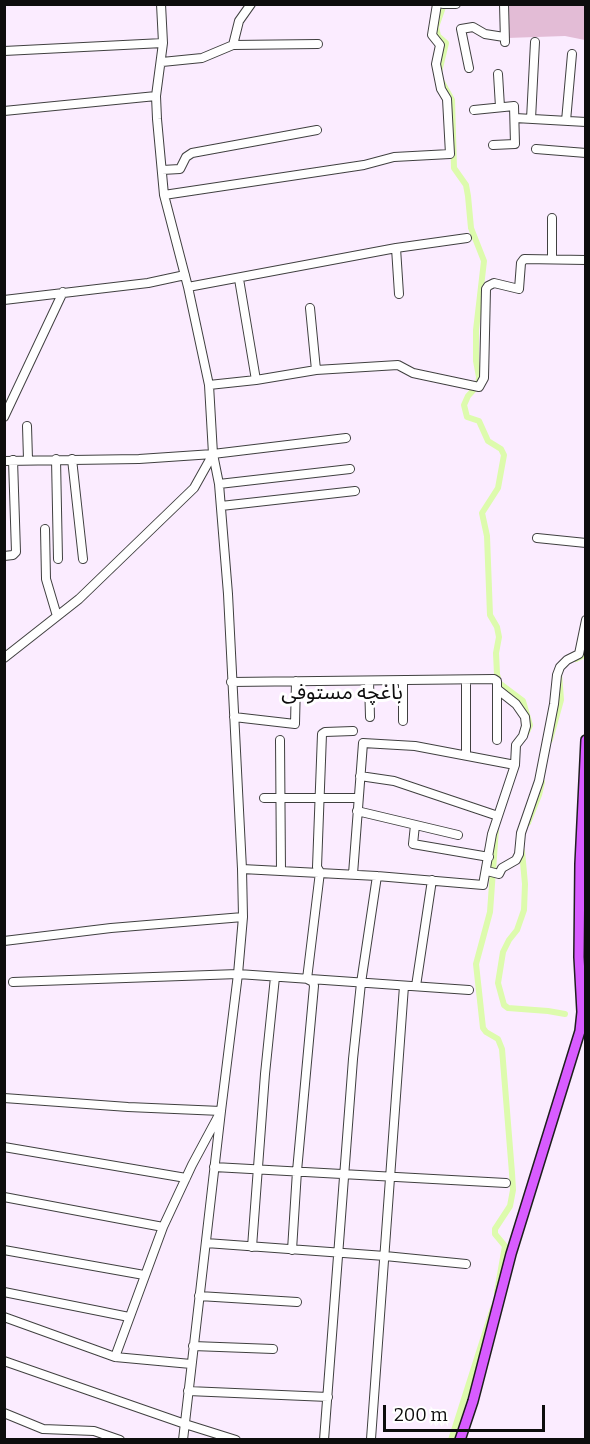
<!DOCTYPE html>
<html>
<head>
<meta charset="utf-8">
<style>
	body { margin:0 }
	#map { position:relative; width:590px; height:1444px; overflow:hidden; background:#fbecff; font-family:Bitter,serif }
	canvas { display:block }
	.frame { position:absolute; inset:0; border:6px solid #0d0d0d; pointer-events:none }
	.scale { position:absolute; left:383px; top:1405px; width:162px; height:27px; box-sizing:border-box; border:3px solid #0d0d0d; border-top:0; padding-left:8px; font-size:18px; line-height:21px; white-space:nowrap; color:#0d0d0d; -webkit-text-stroke:4px #fff; paint-order:stroke }
</style>
</head>
<body>
<div id="map">
<canvas width="590" height="1444"></canvas>
<div class="frame"></div>
<div class="scale">200 m</div>
</div>
<script>
const ctx = document.querySelector('canvas').getContext('2d');
ctx.lineJoin = 'round';
function paint(path, color) {
  ctx.fillStyle = color;
  ctx.fill(path, 'evenodd');
}
function shape(rows) {
  const path = new Path2D();
  for (const r of rows) {
    path.moveTo(r[0], r[1]);
    for (let i = 2; i < r.length; i += 2) path.lineTo(r[i], r[i + 1]);
  }
  return path;
}
function strokePath(path, color, width, dash) {
  ctx.strokeStyle = color;
  ctx.lineWidth = width;
  ctx.lineCap = dash ? 'butt' : 'round';
  ctx.setLineDash(dash || []);
  ctx.stroke(path);
}
function write(font, color, halo, rows, align = 'center') {
  ctx.font = font + ' Bitter,"Noto Sans Arabic",serif';
  ctx.lineWidth = 6;
  ctx.setLineDash([]);
  ctx.textBaseline = 'middle';
  ctx.strokeStyle = halo;
  ctx.fillStyle = color;
  for (const [text, x, y, turn = 0] of rows) {
    ctx.save();
    ctx.translate(x, y);
    ctx.rotate((+turn || 0) * Math.PI / 180);
    ctx.textAlign = isNaN(turn) ? turn : align;
    if (halo) ctx.strokeText(text, 0, 0);
    ctx.fillText(text, 0, 0);
    ctx.restore();
  }
}
const cemetery = shape([
	[507,5,585,5,585,40,565,36,507,38]
]);
const canal = shape([
	[439,72,446,43,438,36,436,27,444,4],
	[442,82,452,100,454,168,466,185,468,196,471,228,484,261,476,330,476,361,479,377,478,385,468,396,464,405,467,417,479,421,488,441,501,449,504,455,498,488,482,513,487,536,490,615,497,627,499,637,496,653,497,674,499,683,523,701,530,725,527,732],
	[576,659,584,655,586,649],
	[550,740,561,700,559,673],
	[528,823,539,795,542,782],
	[496,829,490,912,476,964,483,1028,486,1032,498,1039,502,1049,512,1173,513,1190,510,1206,495,1229,495,1234,505,1246,497,1292],
	[522,851,525,884,524,910,517,930,509,940,503,952,498,983,504,1005,508,1008,548,1011,565,1014],
	[451,1440,493,1308]
]);
const minor = shape([
	[161,4,163,43,156,96,157,119,164,195,188,287,209,385,213,454,219,484,228,594,242,869,243,917,238,974,221,1111,183,1440],
	[443,4,456,4],
	[504,4,505,42],
	[233,45,239,21,251,4],
	[4,51,163,43],
	[162,62,202,58,233,45,318,44],
	[469,68,461,29,473,27,485,34,504,37],
	[498,74,500,107],
	[474,110,514,106,515,144,493,145],
	[4,111,156,96],
	[515,118,586,122],
	[531,119,535,42],
	[566,121,572,54],
	[536,149,586,153],
	[162,170,180,169,186,157,192,153,317,130],
	[164,195,364,165,394,157,450,154,447,99,441,89,436,64,440,45,432,35,437,4],
	[552,218,552,258],
	[396,248,399,294],
	[239,279,256,380],
	[188,287,396,248,467,238],
	[4,300,148,283,185,275],
	[310,308,316,370],
	[209,385,256,380,316,370,398,365,413,373,479,387,484,378,486,289,488,286,494,283,519,289,521,263,524,259,586,260],
	[4,417,63,292],
	[27,426,28,459],
	[56,459,58,559],
	[72,459,83,559],
	[4,461,139,459,213,454,346,438],
	[219,484,350,469],
	[221,506,355,491],
	[45,529,46,579,57,616],
	[537,538,586,543],
	[4,556,13,555,16,552,13,460],
	[4,658,79,599,194,488,213,454],
	[369,681,370,717],
	[403,681,403,721],
	[231,682,494,679,497,681,497,689,516,704,525,717,526,726,523,736,516,745,515,765,492,834,483,885,377,876,242,869],
	[497,689,497,740],
	[234,717,295,724,296,681],
	[280,740,281,871],
	[466,755,466,680],
	[360,776,394,781,498,816],
	[264,798,358,798],
	[357,811,458,835],
	[415,825,413,844,489,857],
	[487,871,499,874,502,868,516,860,519,854,521,833,539,781,554,704,557,675,560,667,567,660,579,654,586,620],
	[353,874,363,743,415,746,515,765],
	[4,941,111,928,243,917],
	[13,982,238,974,469,990],
	[416,986,432,880],
	[4,1098,128,1107,221,1111,192,1165,163,1227,115,1357],
	[4,1147,186,1178],
	[214,1167,506,1183],
	[4,1197,163,1227],
	[206,1243,385,1256,466,1264],
	[252,1247,265,1074,275,977],
	[4,1250,144,1275],
	[292,1250,297,1171,314,986,313,982,307,979,320,872,317,867,322,734,325,732,353,731],
	[4,1292,129,1317],
	[199,1296,297,1302],
	[4,1317,115,1357,191,1364],
	[193,1346,273,1349],
	[4,1361,185,1424,236,1440],
	[188,1391,328,1397],
	[4,1413,43,1429,94,1431,120,1440],
	[371,1439,404,986],
	[324,1440,353,1059,361,983,377,876]
]);
const major = shape([
	[460,1440,473,1401,511,1254,580,1031,582,1012,579,957,580,864,586,740]
]);
const neighbourhoodNames = [
	["باغچه مستوفی",342,693]
];
paint(cemetery, '#e3bcd6');
strokePath(canal, '#ddfbad', 6);
strokePath(minor, '#404040', 10);
strokePath(major, '#1e1e1e', 12);
strokePath(minor, '#fff', 8);
strokePath(major, '#d85cff', 9);
write('21px', '#0d0d0d', '#fff', neighbourhoodNames);
</script>
</body>
</html>
